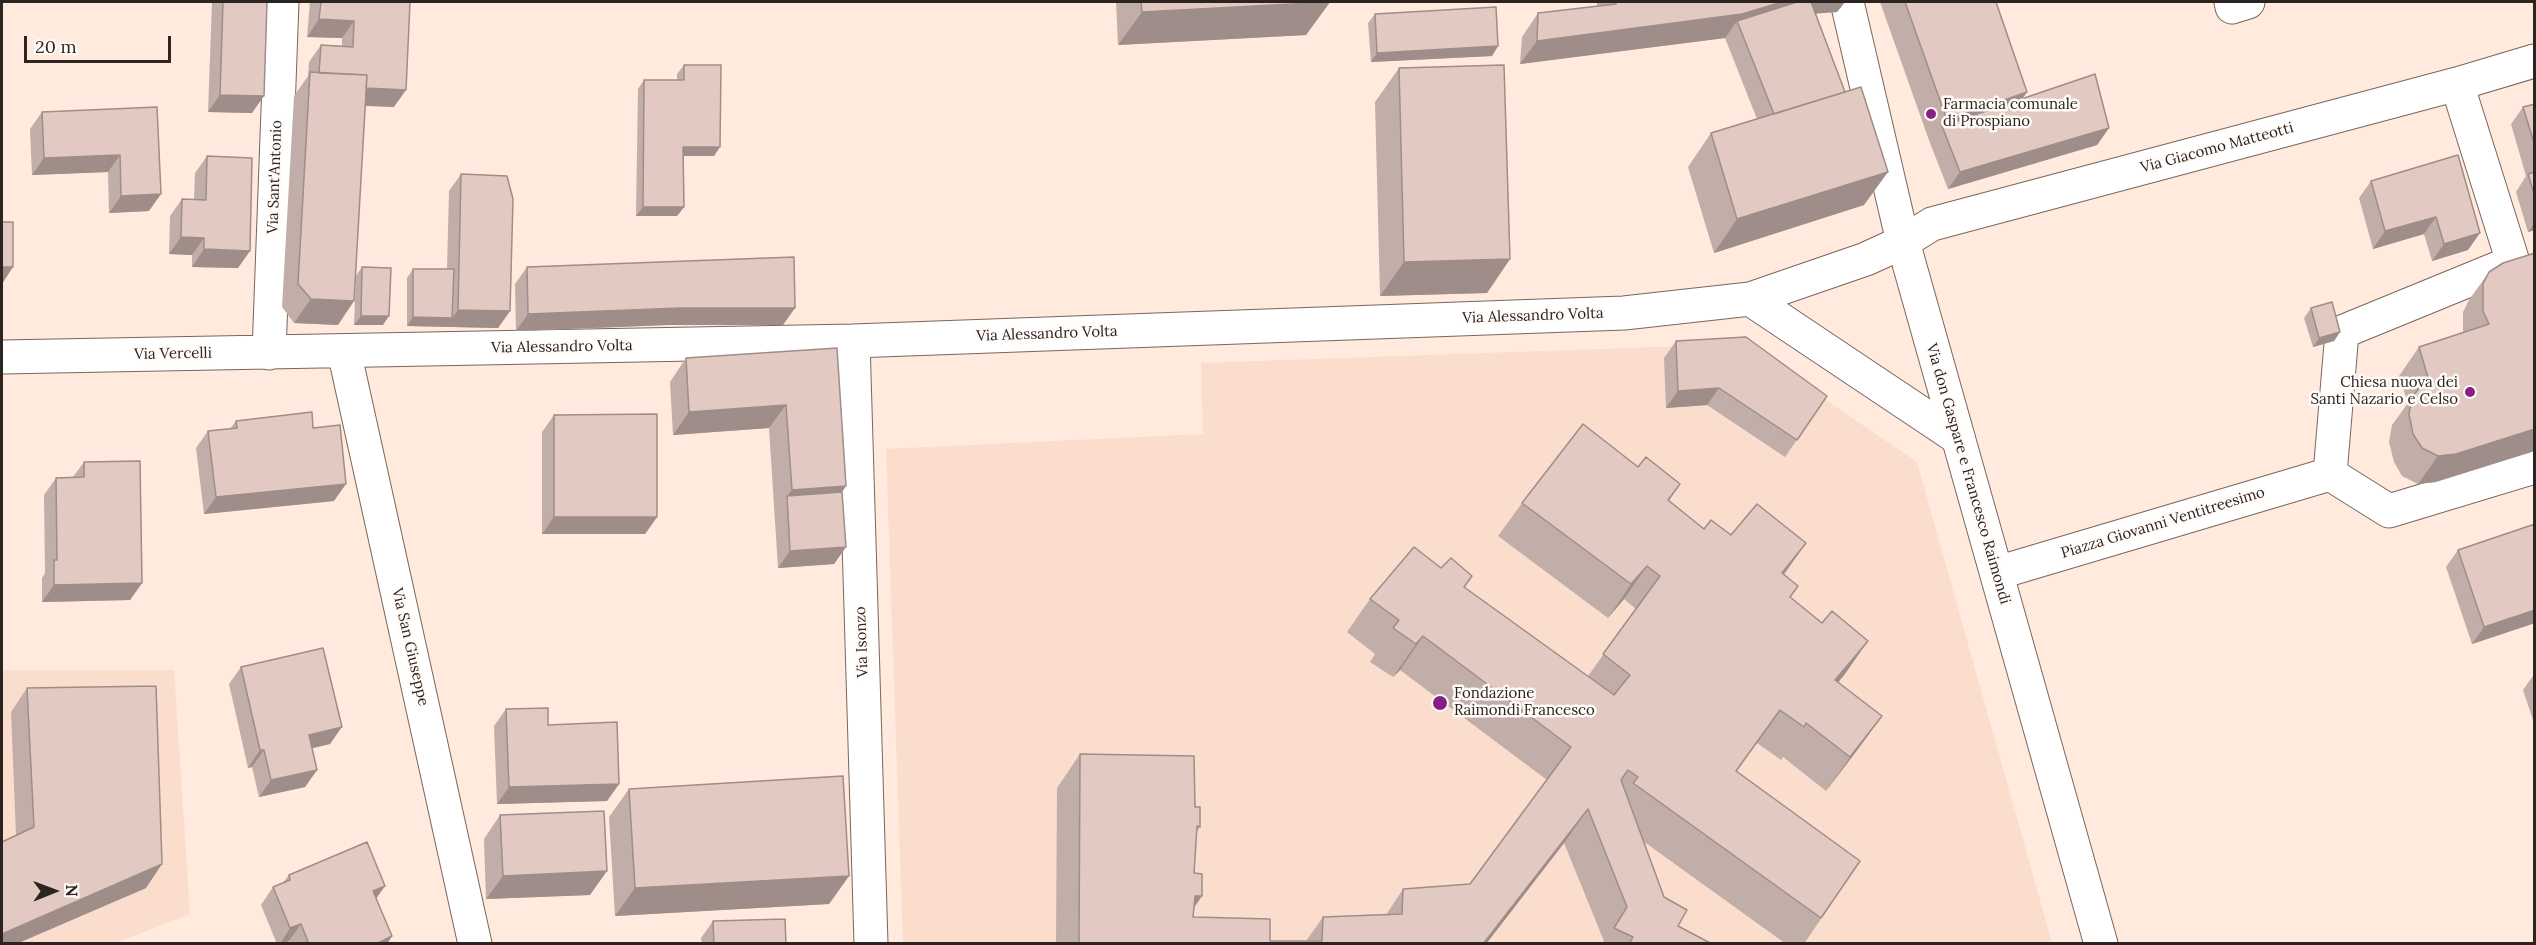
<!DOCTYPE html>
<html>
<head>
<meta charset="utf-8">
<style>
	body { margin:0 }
	#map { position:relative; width:2536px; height:945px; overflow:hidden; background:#ffeadd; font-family:Lora,serif }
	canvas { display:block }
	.frame { position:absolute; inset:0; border:3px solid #2c2420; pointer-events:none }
	.north { position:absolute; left:24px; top:861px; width:60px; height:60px; -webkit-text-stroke:4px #fffbf8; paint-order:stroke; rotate:89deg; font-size:16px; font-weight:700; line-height:24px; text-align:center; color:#2c2420 }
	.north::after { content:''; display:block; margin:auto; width:21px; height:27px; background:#2c2420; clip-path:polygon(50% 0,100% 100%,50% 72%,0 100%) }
	.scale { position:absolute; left:24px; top:36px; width:147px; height:27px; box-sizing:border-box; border:3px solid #2c2420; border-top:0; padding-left:8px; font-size:18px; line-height:21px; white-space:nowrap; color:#2c2420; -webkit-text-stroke:4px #fffbf8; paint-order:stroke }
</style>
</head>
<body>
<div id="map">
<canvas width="2536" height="945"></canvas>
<div class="frame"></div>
<div class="north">N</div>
<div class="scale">20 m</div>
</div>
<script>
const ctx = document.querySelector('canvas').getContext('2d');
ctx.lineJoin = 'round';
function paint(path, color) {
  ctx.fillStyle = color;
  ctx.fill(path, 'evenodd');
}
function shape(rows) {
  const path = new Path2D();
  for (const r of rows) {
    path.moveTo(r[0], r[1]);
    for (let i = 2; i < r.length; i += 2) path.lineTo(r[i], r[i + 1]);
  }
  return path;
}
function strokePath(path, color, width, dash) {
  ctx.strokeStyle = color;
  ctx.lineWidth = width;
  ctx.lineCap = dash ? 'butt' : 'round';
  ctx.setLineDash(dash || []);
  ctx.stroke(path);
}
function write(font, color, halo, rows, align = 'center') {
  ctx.font = font + ' Lora,serif';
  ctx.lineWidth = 5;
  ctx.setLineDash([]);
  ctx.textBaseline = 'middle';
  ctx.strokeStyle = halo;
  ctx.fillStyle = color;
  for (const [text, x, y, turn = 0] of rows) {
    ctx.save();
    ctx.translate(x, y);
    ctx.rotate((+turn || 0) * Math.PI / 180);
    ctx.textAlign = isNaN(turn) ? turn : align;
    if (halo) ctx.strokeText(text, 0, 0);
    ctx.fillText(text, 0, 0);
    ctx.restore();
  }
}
const built = shape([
	[1743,344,1917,462,2052,943,903,943,886,449,1203,434,1201,363],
	[2,670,174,670,190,914,116,943,2,944]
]);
const street = shape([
	[2231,2,2232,7,2248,2],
	[1750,299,1958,438],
	[853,341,871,944],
	[344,351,475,944],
	[269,353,282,2],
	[2,357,853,341,1624,313,1750,299,1866,259,1903,242,1932,224,2457,84,2534,61],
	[2330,474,2342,332,2513,262,2457,84],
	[1997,573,2330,474,2389,511,2534,467]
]);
const secondary = shape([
	[1847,2,1903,242,2101,944]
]);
const wall = shape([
	[212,2,267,2,252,113,208,112],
	[310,2,410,2,394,107,365,106,338,325,294,323,282,307,294,96,308,76,309,62,321,45,342,46,342,38,307,37],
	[1116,2,1330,2,1306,35,1118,45],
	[1597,2,1845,2,1837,12,1816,13,1864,205,1714,253,1688,167,1711,133,1757,119,1725,38,1520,64,1522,37,1538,13,1597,6],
	[1880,2,1996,2,2027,92,2022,99,2109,128,2097,145,1948,189,1930,143],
	[1375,14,1498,46,1492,56,1371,62,1368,23],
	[684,65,714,156,684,156,684,207,677,216,636,216,638,89,644,80,677,80,677,74],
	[1399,68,1510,259,1487,293,1380,296,1375,102],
	[2535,104,2535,230,2528,232,2516,192,2526,176,2511,124,2523,107],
	[157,107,149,211,109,213,108,172,32,175,30,129,42,112],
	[2458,155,2468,250,2432,261,2424,234,2373,249,2359,198,2371,181],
	[207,156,238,268,192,267,192,255,169,254,170,216,182,199,194,200,195,173],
	[461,174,510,311,498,328,407,326,407,278,413,269,447,269,449,191],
	[2535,253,2436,482,2418,484,2402,476,2394,462,2389,442,2392,425,2408,403,2399,376,2419,347,2463,333,2463,312,2469,300,2489,272],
	[362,267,383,325,354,325,356,276],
	[527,267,783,325,668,325,516,331,515,284],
	[2311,308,2340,332,2334,341,2313,347,2304,318],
	[1676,341,1827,396,1785,457,1707,405,1666,408,1664,358],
	[837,348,846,486,842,492,846,547,834,564,778,568,769,428,673,435,670,382,686,358],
	[554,415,657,517,645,534,542,534,542,432],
	[236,421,313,428,334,501,204,514,196,448,208,431,230,429],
	[84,462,142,583,130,600,42,602,42,578,45,573,44,495,56,478,73,477],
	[1638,467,1680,484,1669,501,1704,529,1731,535,1806,543,1784,575,1790,597,1845,674,1838,682,1882,716,1858,749,1826,791,1783,757,1781,760,1757,743,1737,771,1860,861,1804,944,1786,944,1643,841,1664,897,1678,926,1712,944,1602,944,1604,941,1564,843,1486,944,1056,944,1057,788,1080,754,1195,807,1200,827,1196,833,1194,873,1202,896,1194,907,1193,917,1270,941,1306,941,1323,917,1386,915,1403,889,1470,884,1547,780,1400,670,1393,677,1370,662,1375,654,1347,632,1370,599,1441,568,1472,576,1464,587,1588,676,1636,609,1624,599,1608,618,1498,536,1522,503],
	[2458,550,2535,623,2472,644,2446,567],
	[241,667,330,744,312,748,317,770,305,787,259,797,252,767,248,768,229,684],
	[2535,673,2535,726,2523,690],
	[27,688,146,888,16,944,2,944,16,835,11,712],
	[506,709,548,725,619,784,607,801,497,804,494,726],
	[629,789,849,876,829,904,615,916,609,817],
	[500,815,590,895,486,899,484,839],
	[289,875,385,886,376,898,392,936,387,944,290,944,289,941,284,944,277,944,261,905,273,887,282,884],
	[713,921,786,944,702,944,701,938]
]);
const shadedWall = shape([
	[1330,2,1306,35,1118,45,1142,12],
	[1782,2,1845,2,1837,12,1798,15,1737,21,1725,38,1520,64,1537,41],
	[319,19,354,21,342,38,307,37],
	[1498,46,1492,56,1371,62,1377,53],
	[362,88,406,90,394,107,350,105],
	[2027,92,2011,115,1942,126,1947,120],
	[220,95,264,96,252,113,208,112],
	[2109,128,2097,145,1948,189,1960,172],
	[683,147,720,147,714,156,677,156],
	[120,155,108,172,32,175,44,158],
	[1888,172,1864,205,1714,253,1737,219],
	[161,194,149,211,109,213,121,196],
	[643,207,684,207,677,216,636,216],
	[2436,217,2424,234,2373,249,2385,231],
	[2535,222,2535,230,2528,232],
	[2480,233,2468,250,2432,261,2444,244],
	[181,237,204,238,192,255,169,254],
	[204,249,250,251,238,268,192,267],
	[1510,259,1487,293,1380,296,1404,262],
	[2,267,13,267,2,284],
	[311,299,354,301,338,325,294,323],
	[680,308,795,308,783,325,668,325,516,331,528,314],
	[458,310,510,311,498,328,407,326,413,317,452,318],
	[361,316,389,316,383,325,354,325],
	[2340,332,2334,341,2313,347,2319,338],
	[1719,388,1707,405,1666,408,1678,391],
	[786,405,769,428,673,435,689,412],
	[2535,429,2535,451,2436,482,2418,484,2438,456],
	[346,484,334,501,204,514,216,497],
	[846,486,830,509,787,496,792,490],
	[554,517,657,517,645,534,542,534],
	[1806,543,1782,576,1782,573],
	[846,547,834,564,778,568,790,551],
	[1647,566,1624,599,1608,618,1631,584],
	[142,583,130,600,42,602,54,585],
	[2535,610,2535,623,2472,644,2484,627],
	[1423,636,1400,670,1393,677,1416,644],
	[1868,641,1845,674,1812,714,1835,680],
	[1882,716,1858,749,1826,791,1850,757],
	[342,727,330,744,297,752,309,735],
	[260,750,264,750,252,767,248,768],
	[317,770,305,787,259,797,271,780],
	[619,784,607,801,497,804,509,787],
	[1588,809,1564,843,1486,944,1483,944],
	[162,864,146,888,16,944,2,944,2,934],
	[607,871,590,895,486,899,503,876],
	[849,876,829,904,615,916,635,888],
	[385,886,373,903,373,891],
	[1195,896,1202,896,1179,929],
	[301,924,289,941,284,944,280,944,290,928],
	[392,936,387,944,376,944]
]);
const building = shape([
	[223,2,267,2,264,96,220,95,223,2],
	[321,2,410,2,406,90,366,88,367,75,319,73,321,45,353,47,354,21,319,19,321,2],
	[1141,2,1330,2,1142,12,1141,2],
	[1616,2,1782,2,1742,14,1537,41,1538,13,1616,4,1616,2],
	[1797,2,1811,2,1845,92,1774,114,1737,21,1797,2],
	[1905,2,1996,2,2027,92,1947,120,1905,2],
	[1496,7,1498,46,1377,53,1375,14,1496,7],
	[684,65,721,65,720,147,683,147,684,207,643,207,644,80,684,80,684,65],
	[1504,65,1510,259,1404,262,1399,68,1504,65],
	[310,72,367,75,354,301,311,299,298,284,310,72],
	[2095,74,2109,128,1960,172,1942,126,2095,74],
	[1861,87,1888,172,1737,219,1711,133,1861,87],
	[2535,104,2535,146,2523,107,2535,104],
	[157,107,161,194,121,196,120,155,44,158,42,112,157,107],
	[2458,155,2480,233,2444,244,2436,217,2385,231,2371,181,2458,155],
	[207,156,252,158,250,251,204,249,204,238,181,237,182,199,206,200,207,156],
	[2535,172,2535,197,2528,174,2535,172],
	[461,174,507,176,513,199,510,311,458,310,461,174],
	[2,222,13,222,13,267,2,267,2,222],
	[2535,253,2535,429,2456,454,2438,456,2422,448,2413,434,2409,414,2412,397,2421,386,2429,381,2419,347,2489,324,2483,311,2483,284,2489,272,2503,263,2535,253],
	[794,257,795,308,680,308,528,314,527,267,794,257],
	[362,267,391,268,389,316,361,316,362,267],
	[413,269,454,269,452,318,413,317,413,269],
	[2332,302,2340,332,2319,338,2311,308,2332,302],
	[1746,337,1827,396,1797,440,1719,388,1678,391,1676,341,1746,337],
	[837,348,846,486,792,490,786,405,689,412,686,358,837,348],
	[312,412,313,428,340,425,346,484,216,497,208,431,237,428,236,421,312,412],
	[657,414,657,517,554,517,554,415,657,414],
	[1583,424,1638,467,1646,457,1680,484,1668,500,1704,529,1711,520,1731,535,1757,504,1806,543,1782,573,1798,586,1790,597,1822,623,1832,611,1868,641,1835,680,1882,716,1850,757,1806,723,1804,727,1780,710,1736,771,1860,861,1821,918,1633,783,1638,777,1628,770,1621,780,1664,897,1687,910,1678,926,1712,944,1629,944,1633,937,1614,928,1627,907,1588,809,1483,944,1079,944,1080,754,1194,756,1195,807,1200,807,1200,827,1197,826,1194,873,1202,874,1202,896,1195,896,1193,917,1270,919,1270,941,1322,941,1323,917,1402,914,1403,889,1470,884,1571,747,1423,636,1416,644,1393,628,1399,620,1370,599,1414,547,1441,568,1451,558,1472,576,1464,587,1614,695,1630,675,1603,654,1660,576,1647,566,1631,584,1522,503,1583,424],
	[140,461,142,583,54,585,54,560,57,560,56,478,84,477,84,462,140,461],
	[842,492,846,547,790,551,787,496,842,492],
	[2535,524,2535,610,2484,627,2458,550,2535,524],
	[323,648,342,727,309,735,317,770,271,780,264,750,260,750,241,667,323,648],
	[156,686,162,864,2,934,2,842,34,827,27,688,156,686],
	[548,708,548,725,617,722,619,784,509,787,506,709,548,708],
	[843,776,849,876,635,888,629,789,843,776],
	[604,811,607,871,503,876,500,815,604,811],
	[367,842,385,886,373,891,392,936,376,944,309,944,301,924,290,928,273,887,290,880,289,875,367,842],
	[785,919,786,944,714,944,713,921,785,919]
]);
const markers = [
	[1931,114,6,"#881f85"],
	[2470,392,6,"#881f85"],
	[1440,703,8,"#881f85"]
];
const poiNames = [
	["Farmacia comunale",1943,105],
	["di Prospiano",1943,122],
	["Chiesa nuova dei",2458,383,"right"],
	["Santi Nazario e Celso",2458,400,"right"],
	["Fondazione",1454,694],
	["Raimondi Francesco",1454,711]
];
const streetNames = [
	["Via Giacomo Matteotti",2217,148,-15],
	["Via Sant'Antonio",275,177,-88],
	["Via Alessandro Volta",1533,316,-2],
	["Via Alessandro Volta",1047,334,-2],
	["Via Alessandro Volta",562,347,-1],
	["Via Vercelli",173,354,-1],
	["Via don Gaspare e Francesco Raimondi",1968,474,74],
	["Piazza Giovanni Ventitreesimo",2163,523,-17],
	["Via Isonzo",862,642,-92],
	["Via San Giuseppe",410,647,77]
];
paint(built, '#faddcd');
strokePath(street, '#79665c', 35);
strokePath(secondary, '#79665c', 35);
strokePath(street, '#fff', 33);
strokePath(secondary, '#fff', 33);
paint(wall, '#c2aea8');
paint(shadedWall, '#9e8d88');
paint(building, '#e2cac3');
strokePath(building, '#9e8d88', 1.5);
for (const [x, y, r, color] of markers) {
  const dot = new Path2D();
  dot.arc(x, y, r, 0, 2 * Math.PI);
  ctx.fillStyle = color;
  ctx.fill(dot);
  strokePath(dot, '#fffbf8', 2);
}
write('15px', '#2c2420', '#fffbf8', poiNames, 'left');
write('15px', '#2c2420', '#fffbf8', streetNames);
</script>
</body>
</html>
